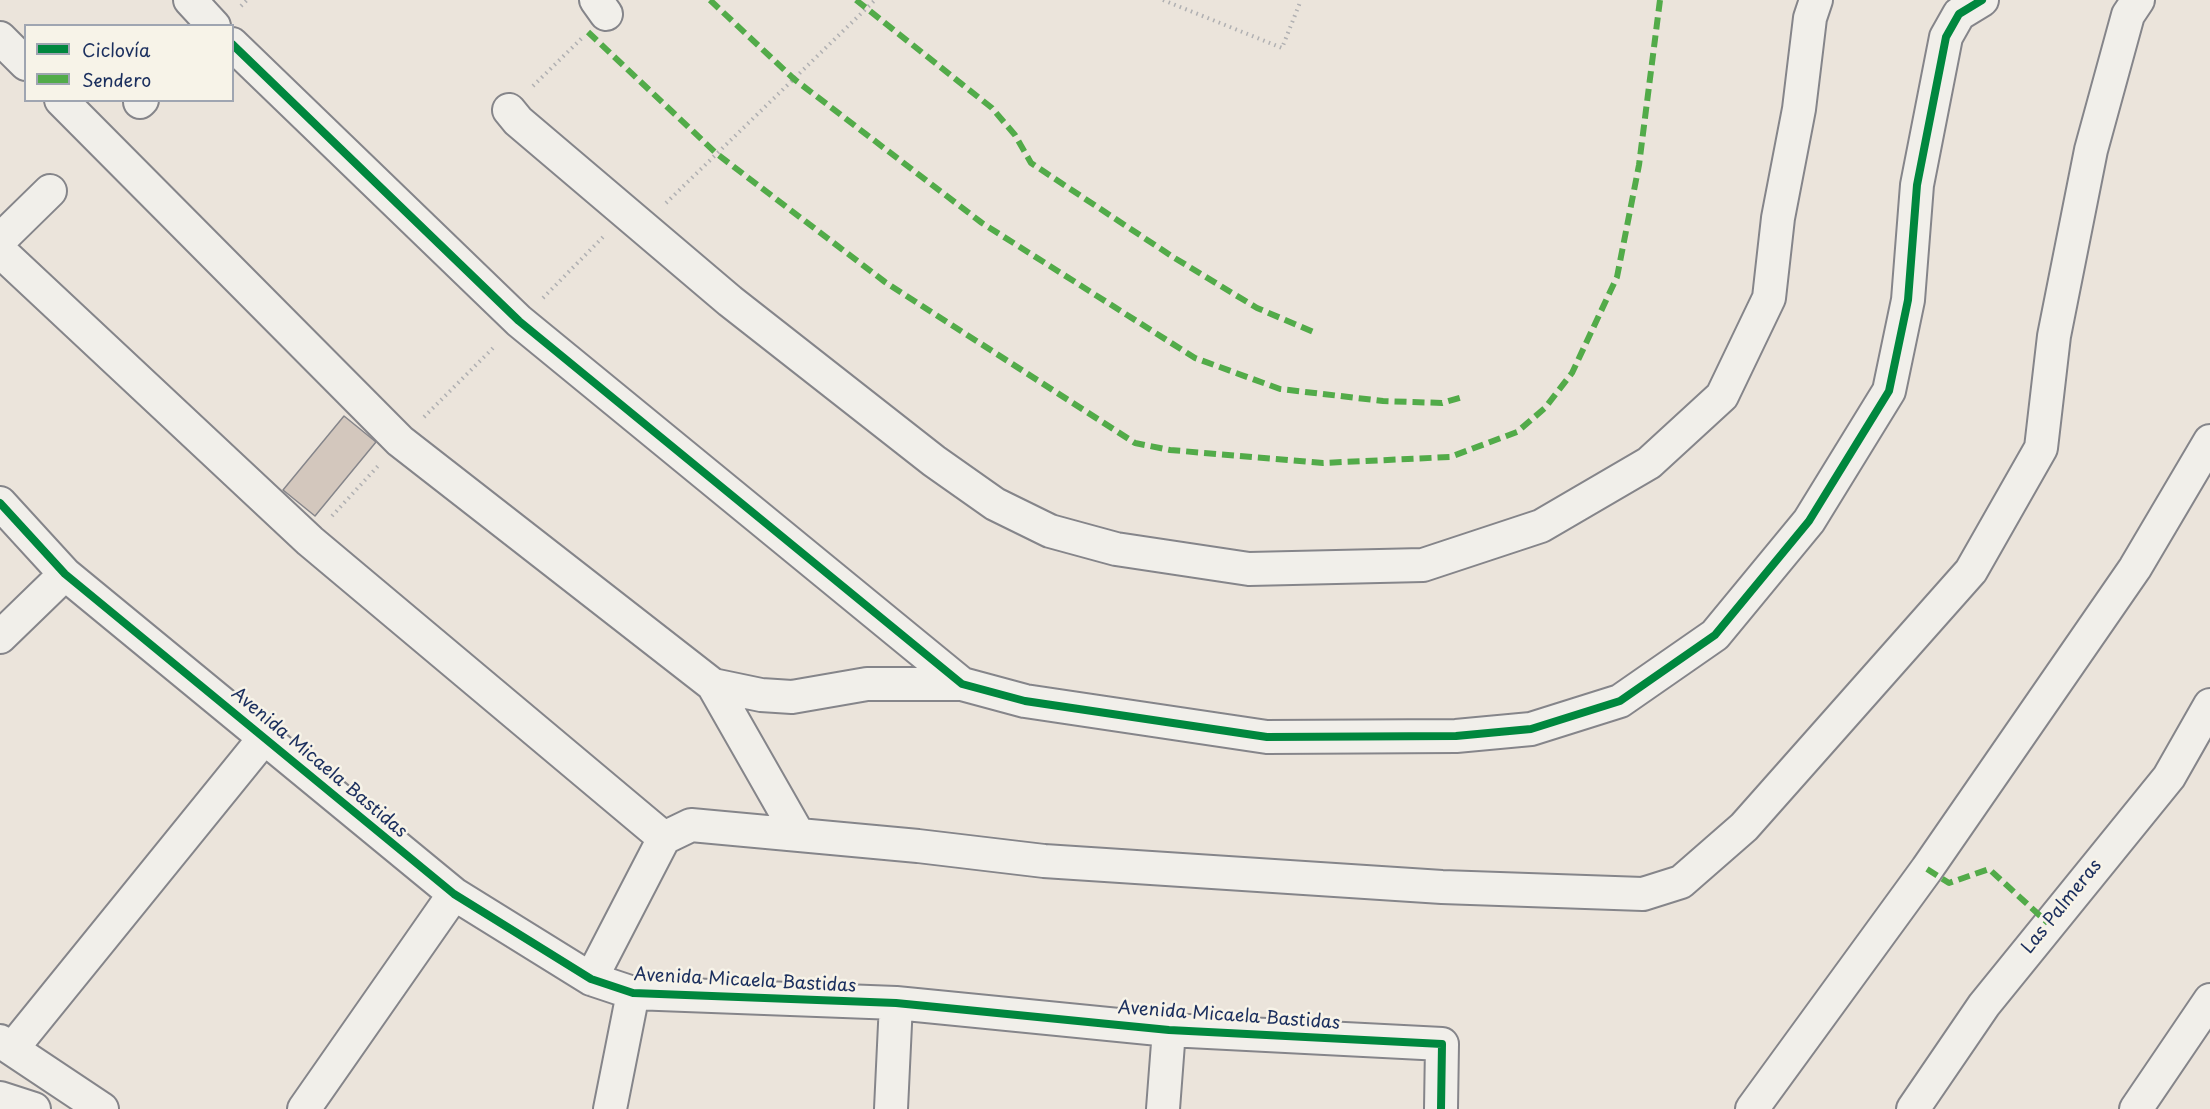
<!DOCTYPE html>
<html>
<head>
<meta charset="utf-8">
<style>
	body { margin:0 }
	#map { position:relative; width:2210px; height:1109px; overflow:hidden; background:#ebe4db; font-family:"Playpen Sans",sans-serif }
	canvas { display:block }
	.legend { position:absolute; left:24px; top:24px; width:210px; height:78px; box-sizing:border-box; background:#f7f3e8; border:2px solid #9fa5b1; margin:0; padding:8px 10px; list-style:none; font-size:18px; color:#1b2f5e }
	.legend li { display:flex; align-items:center; gap:12px; height:30px }
	.legend b { width:30px; border:2px solid #9fa5b1 }
</style>
</head>
<body>
<div id="map">
<canvas width="2210" height="1109"></canvas>
<ul class="legend">
<li><b style="height:8px;background:#00873e"></b>Ciclovía</li>
<li><b style="height:8px;background:#52ab49"></b>Sendero</li>
</ul>
</div>
<script>
const ctx = document.querySelector('canvas').getContext('2d');
ctx.lineJoin = 'round';
function paint(path, color) {
  ctx.fillStyle = color;
  ctx.fill(path, 'evenodd');
}
function shape(rows) {
  const path = new Path2D();
  for (const r of rows) {
    path.moveTo(r[0], r[1]);
    for (let i = 2; i < r.length; i += 2) path.lineTo(r[i], r[i + 1]);
  }
  return path;
}
function strokePath(path, color, width, dash) {
  ctx.strokeStyle = color;
  ctx.lineWidth = width;
  ctx.lineCap = dash ? 'butt' : 'round';
  ctx.setLineDash(dash || []);
  ctx.stroke(path);
}
function write(font, color, halo, rows, align = 'center') {
  ctx.font = font + ' "Playpen Sans",sans-serif';
  ctx.lineWidth = 5;
  ctx.setLineDash([]);
  ctx.textBaseline = 'middle';
  ctx.strokeStyle = halo;
  ctx.fillStyle = color;
  for (const [text, x, y, turn = 0] of rows) {
    ctx.save();
    ctx.translate(x, y);
    ctx.rotate((+turn || 0) * Math.PI / 180);
    ctx.textAlign = isNaN(turn) ? turn : align;
    if (halo) ctx.strokeText(text, 0, 0);
    ctx.fillText(text, 0, 0);
    ctx.restore();
  }
}
const building = shape([
	[344,416,376,442,315,516,283,490,344,416]
]);
const path = shape([
	[1163,0,1282,48,1301,0],
	[241,6,247,0],
	[533,86,583,37],
	[666,203,875,0],
	[543,298,603,237],
	[424,417,495,346],
	[332,516,378,466]
]);
const street = shape([
	[190,0,214,26],
	[596,0,606,14],
	[0,38,26,64],
	[232,44,519,321,962,684,1025,701,1267,737,1456,736,1531,729,1620,701,1715,635,1809,521,1889,391,1908,300,1917,185,1946,37,1959,14,1982,0],
	[61,100,400,441,713,685,798,834],
	[140,102,142,100],
	[509,110,518,121,730,301,934,461,995,504,1050,531,1116,549,1249,569,1423,565,1541,526,1649,463,1722,396,1769,298,1778,218,1799,109,1810,18,1816,0],
	[0,240,50,191],
	[0,251,310,541,664,838],
	[0,503,65,574,454,894,591,979,633,993,896,1003,1169,1030,1442,1044,1441,1109],
	[0,637,65,574],
	[713,685,761,695,792,697,867,684,962,684],
	[591,979,664,838,691,825,918,846,1044,861,1442,887,1643,894,1681,882,1744,827,1971,571,2041,448,2054,336,2091,150,2128,15,2138,0],
	[0,1041,102,1109],
	[12,1049,265,737],
	[0,1098,34,1109],
	[304,1109,454,894],
	[610,1109,633,993],
	[891,1109,896,1003],
	[1163,1109,1169,1030],
	[1752,1109,1927,869,2135,568,2210,441],
	[1913,1109,1984,1005,2169,777,2210,705],
	[2136,1109,2210,1000]
]);
const quiet = shape([
	[710,0,794,79,982,223,1195,358,1280,389,1383,401,1442,403,1463,397],
	[856,0,992,108,1015,135,1031,163,1173,257,1257,308,1316,333],
	[588,32,717,154,885,282,1135,443,1170,450,1323,463,1450,457,1517,432,1545,408,1572,373,1617,277,1639,165,1660,0],
	[1927,869,1949,883,1989,869,2048,923]
]);
const cycleway = shape([
	[232,44,519,321,962,684,1025,701,1267,737,1456,736,1531,729,1620,701,1715,635,1809,521,1889,391,1908,300,1917,185,1946,37,1959,14,1982,0],
	[0,503,65,574,454,894,591,979,633,993,896,1003,1169,1030,1442,1044,1441,1109]
]);
const streetNames = [
	["Avenida Micaela Bastidas",319,763,40],
	["Las Palmeras",2062,907,-51],
	["Avenida Micaela Bastidas",745,981,3],
	["Avenida Micaela Bastidas",1229,1016,4]
];
paint(building, '#d3c7bd');
strokePath(building, '#85858a', 1.5);
strokePath(street, '#85858a', 36);
strokePath(path, '#b0b0b2', 4, [1.5, 4.5]);
strokePath(street, '#f1efea', 32);
strokePath(quiet, '#52ab49', 6, [12, 6]);
strokePath(cycleway, '#00873e', 8);
write('18px', '#1b2f5e', '#f7f3e8', streetNames);
</script>
</body>
</html>
